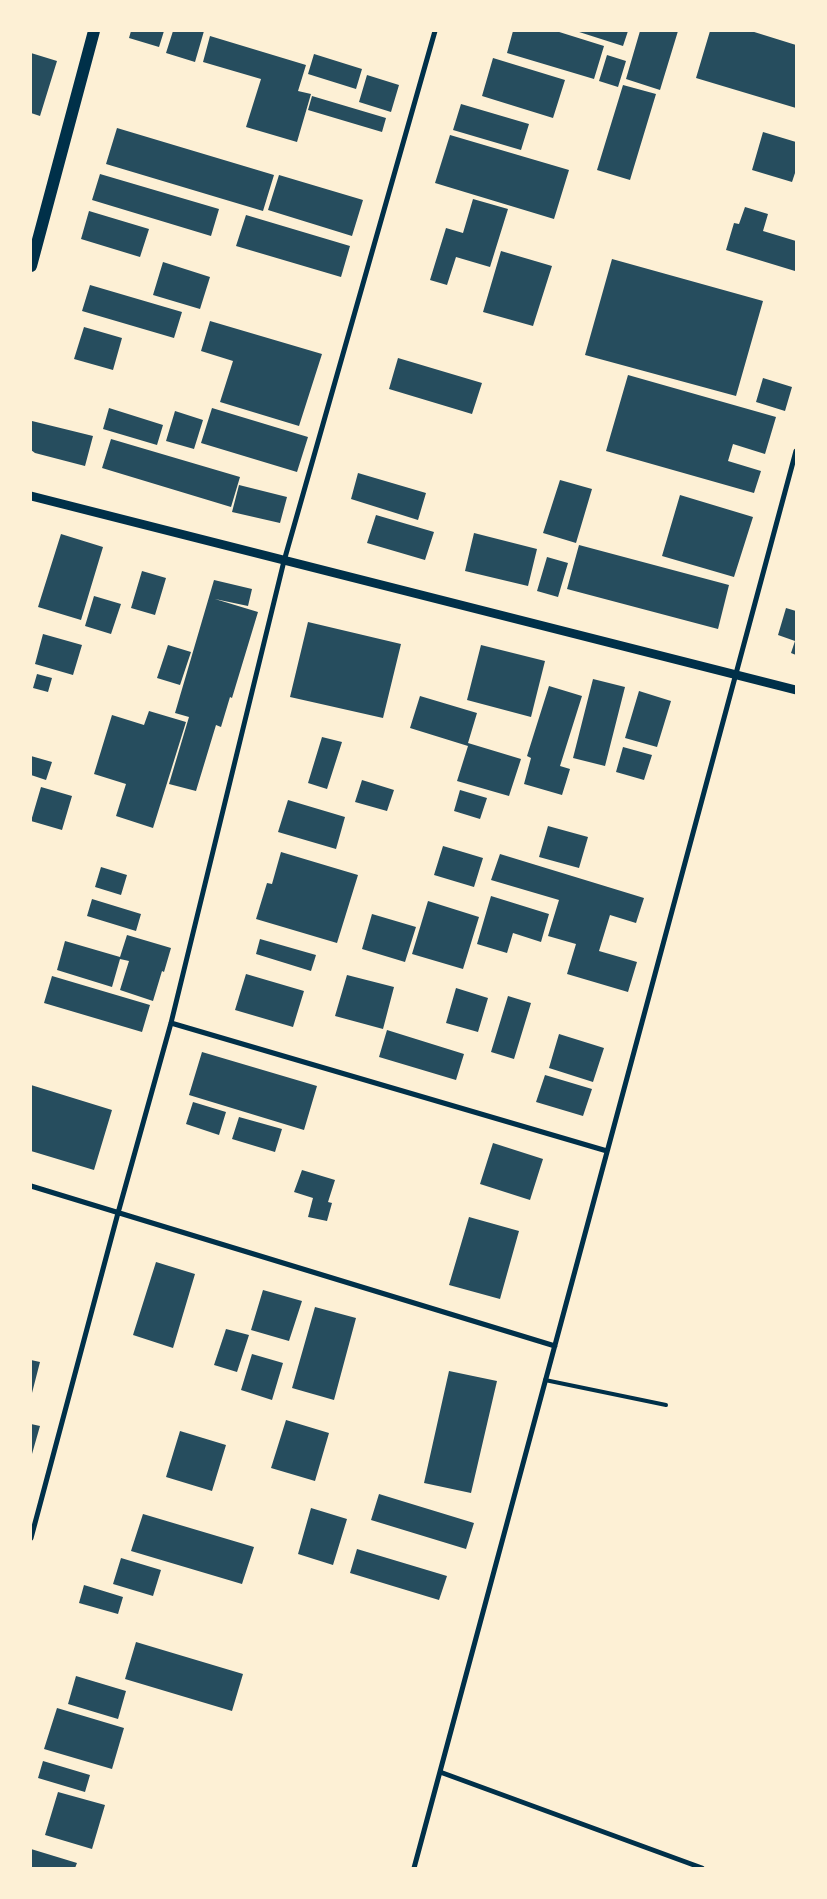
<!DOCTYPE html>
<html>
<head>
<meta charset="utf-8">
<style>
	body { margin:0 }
	#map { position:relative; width:827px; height:1899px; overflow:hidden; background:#fdf0d5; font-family:Literata,serif }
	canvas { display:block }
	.frame { position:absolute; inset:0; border:32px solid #fdf0d5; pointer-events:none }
</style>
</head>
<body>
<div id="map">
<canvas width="827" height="1899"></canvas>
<div class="frame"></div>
</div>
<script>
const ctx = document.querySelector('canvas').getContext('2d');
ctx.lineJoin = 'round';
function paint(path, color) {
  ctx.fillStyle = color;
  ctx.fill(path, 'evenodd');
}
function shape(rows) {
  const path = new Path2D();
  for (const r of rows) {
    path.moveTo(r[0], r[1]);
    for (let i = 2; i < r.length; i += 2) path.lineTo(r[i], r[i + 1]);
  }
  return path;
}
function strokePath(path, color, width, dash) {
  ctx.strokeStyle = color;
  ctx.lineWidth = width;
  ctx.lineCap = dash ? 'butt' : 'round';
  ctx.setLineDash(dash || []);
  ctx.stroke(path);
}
const building = shape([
	[131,31,164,31,159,47,129,38],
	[173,31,204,31,195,62,166,53],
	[513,31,556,31,604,46,594,79,507,53],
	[576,31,628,31,623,46],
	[640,31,678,31,660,90,626,79],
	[710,31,751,31,796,45,796,108,696,78],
	[210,36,306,65,298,91,311,94,297,142,246,127,261,79,203,62],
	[31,53,57,61,40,116,31,113],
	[314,54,362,69,356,89,308,74],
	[607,55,626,61,618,87,599,81],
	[493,58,565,80,553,118,482,96],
	[367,75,399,85,391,112,359,102],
	[623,85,656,94,630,180,597,170],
	[312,96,386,118,382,132,308,110],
	[461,104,529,124,521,150,453,130],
	[117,128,274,175,263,211,106,164],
	[763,132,796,142,796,170,792,182,752,170],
	[450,135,569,170,554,219,435,183],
	[100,174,219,209,211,236,92,200],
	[279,175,363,200,352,236,268,210],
	[473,199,508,209,490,267,456,257,447,285,430,280,446,228,463,233],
	[745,207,768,214,763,231,796,241,795,271,726,250,734,223,739,224],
	[89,211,149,229,140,257,81,239],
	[246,215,350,246,341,277,236,246],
	[501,251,552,266,533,326,483,312],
	[612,259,763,301,736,396,585,355],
	[163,262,210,277,200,309,153,295],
	[90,285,182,312,174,338,82,311],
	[210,321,322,354,299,426,220,402,233,361,201,351],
	[84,327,122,338,113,370,74,359],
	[398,358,482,383,472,414,389,389],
	[628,375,776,417,765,454,733,444,728,461,761,471,754,493,606,451],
	[763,378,792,387,785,411,756,402],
	[109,408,163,425,157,445,103,429],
	[212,408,308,437,297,472,201,443],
	[175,411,203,420,194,449,166,441],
	[32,421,93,436,85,466,35,453,31,450],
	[111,439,240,477,231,507,102,468],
	[358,473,426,493,418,520,351,499],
	[560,480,592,489,576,543,543,533],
	[239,485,287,497,280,523,232,512],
	[680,495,753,517,734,577,662,556],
	[376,515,434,532,425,560,367,543],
	[474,533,537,549,528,586,465,571],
	[61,534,103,547,81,620,38,607],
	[579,545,729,585,718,629,567,589],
	[547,557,568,563,558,597,537,591],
	[142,571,166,578,155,615,131,608],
	[214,580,252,589,248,606,215,599,258,612,232,698,230,697,221,727,216,725,196,791,169,784,189,717,175,713],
	[94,596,121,604,111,634,85,626],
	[786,608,796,611,796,655,791,653,795,641,778,635],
	[308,622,401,644,383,718,290,697],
	[43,634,82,645,73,675,35,664],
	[168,645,191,652,180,685,157,678],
	[481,645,545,661,531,717,467,700],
	[37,674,52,678,48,692,33,688],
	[593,679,625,687,605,766,573,758],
	[549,686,582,696,560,766,570,769,562,795,524,784,531,758,527,756],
	[639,691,671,701,657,747,625,738],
	[420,696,477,713,468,743,521,759,509,796,457,781,468,746,410,728],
	[149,711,186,722,153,828,116,816,126,784,94,774,112,715,144,725],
	[322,737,342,742,327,789,308,783],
	[623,747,652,755,644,780,616,772],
	[31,756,52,762,46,780,31,775],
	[362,780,394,790,387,811,355,802],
	[41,787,72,796,62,830,31,821],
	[460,790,487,798,480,819,454,811],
	[288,800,345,817,336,849,278,832],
	[548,826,588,837,579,868,539,857],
	[443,846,483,858,474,887,434,875],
	[281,852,358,875,337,943,256,919,267,883,272,884],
	[500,854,644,898,636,923,610,915,599,951,637,962,628,992,567,974,576,944,548,936,559,900,491,880],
	[101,867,127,875,121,895,95,887],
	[491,896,549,914,541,942,513,933,507,953,477,944],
	[92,899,141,914,136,931,87,916],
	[428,901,479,917,463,969,412,954],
	[372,914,416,927,405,962,362,949],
	[127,935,171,948,164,972,162,971,153,1001,120,990,129,961,120,959,112,987,57,970,65,941,120,957],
	[260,939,316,955,311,971,256,954],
	[246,974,304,991,293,1027,235,1010],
	[347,975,394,987,383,1029,335,1016],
	[52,976,150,1005,142,1032,44,1003],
	[456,988,488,998,478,1032,446,1023],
	[508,996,531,1003,514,1059,491,1052],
	[387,1030,464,1054,456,1080,379,1057],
	[559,1034,604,1048,593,1082,549,1068],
	[202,1052,317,1086,304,1130,189,1095],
	[545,1075,592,1089,583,1116,536,1102],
	[31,1085,112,1110,94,1170,31,1151],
	[193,1102,226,1112,219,1135,186,1124],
	[239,1117,282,1129,275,1152,232,1139],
	[493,1143,543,1159,530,1200,480,1184],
	[302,1170,335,1180,328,1202,332,1203,327,1221,308,1217,313,1198,294,1192],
	[469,1217,519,1231,500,1299,449,1285],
	[156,1262,195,1274,173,1348,133,1335],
	[263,1290,302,1301,289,1341,251,1330],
	[315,1307,356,1318,334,1400,292,1388],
	[226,1329,249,1335,237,1372,214,1365],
	[252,1354,283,1363,272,1400,241,1390],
	[31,1360,40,1362,32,1393,31,1393],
	[449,1371,497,1381,471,1493,424,1483],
	[286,1420,329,1433,315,1481,271,1468],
	[31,1424,40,1426,32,1454,31,1454],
	[180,1431,226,1445,212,1491,166,1477],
	[379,1494,474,1523,466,1549,371,1520],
	[311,1508,347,1519,333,1565,298,1554],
	[143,1514,254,1547,242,1584,131,1551],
	[357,1549,447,1576,439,1600,350,1573],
	[121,1558,161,1570,153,1596,113,1584],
	[84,1585,123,1597,118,1614,79,1603],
	[136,1642,243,1674,232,1711,125,1679],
	[76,1676,126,1691,118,1719,68,1704],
	[57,1708,124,1728,112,1769,44,1749],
	[43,1761,90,1775,85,1792,38,1778],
	[58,1792,105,1805,92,1849,45,1835],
	[31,1849,77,1863,75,1868,31,1868]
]);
const service = shape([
	[545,1380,666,1405]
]);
const minor = shape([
	[171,1023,607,1151],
	[31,1186,555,1346],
	[31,1538,118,1213,171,1023,284,561,435,31],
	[440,1772,702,1868],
	[414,1868,796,451]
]);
const tertiary = shape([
	[31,496,796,690]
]);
const primary = shape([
	[31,266,94,31]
]);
paint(building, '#264d5e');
strokePath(service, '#003049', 4);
strokePath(minor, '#003049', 5);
strokePath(tertiary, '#003049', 9);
strokePath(primary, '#003049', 12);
</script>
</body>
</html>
